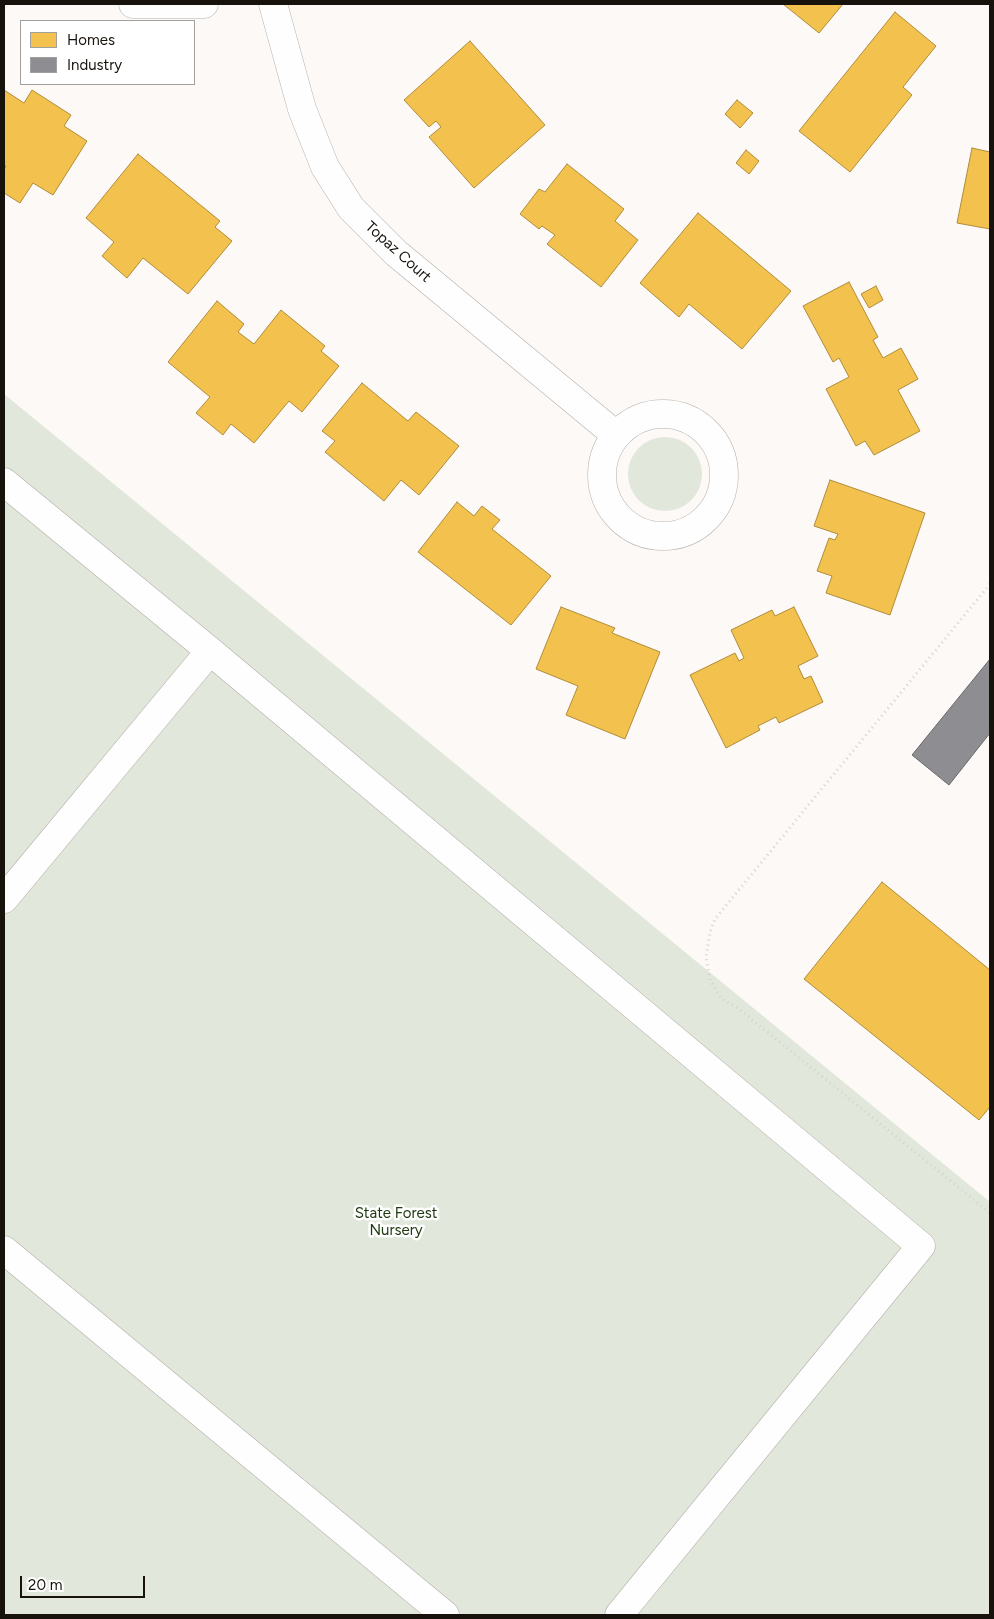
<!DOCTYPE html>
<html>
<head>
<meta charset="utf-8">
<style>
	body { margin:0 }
	#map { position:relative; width:994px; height:1619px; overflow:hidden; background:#fcf9f6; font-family:Figtree,sans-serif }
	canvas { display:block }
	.frame { position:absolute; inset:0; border:5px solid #17120c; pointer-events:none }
	.legend { position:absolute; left:20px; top:20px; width:175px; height:65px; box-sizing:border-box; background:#fff; border:1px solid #a2a09e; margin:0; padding:6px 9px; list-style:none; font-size:15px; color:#17120c }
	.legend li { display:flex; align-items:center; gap:10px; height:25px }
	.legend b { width:25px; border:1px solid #a2a09e }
	.scale { position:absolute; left:20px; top:1576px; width:125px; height:22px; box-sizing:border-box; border:2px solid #17120c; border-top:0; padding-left:6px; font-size:15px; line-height:18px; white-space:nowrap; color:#17120c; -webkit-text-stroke:4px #fff; paint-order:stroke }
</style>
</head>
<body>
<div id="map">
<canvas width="994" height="1619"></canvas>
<div class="frame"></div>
<ul class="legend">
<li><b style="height:14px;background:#f2c14e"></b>Homes</li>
<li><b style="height:14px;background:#8d8d92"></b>Industry</li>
</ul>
<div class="scale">20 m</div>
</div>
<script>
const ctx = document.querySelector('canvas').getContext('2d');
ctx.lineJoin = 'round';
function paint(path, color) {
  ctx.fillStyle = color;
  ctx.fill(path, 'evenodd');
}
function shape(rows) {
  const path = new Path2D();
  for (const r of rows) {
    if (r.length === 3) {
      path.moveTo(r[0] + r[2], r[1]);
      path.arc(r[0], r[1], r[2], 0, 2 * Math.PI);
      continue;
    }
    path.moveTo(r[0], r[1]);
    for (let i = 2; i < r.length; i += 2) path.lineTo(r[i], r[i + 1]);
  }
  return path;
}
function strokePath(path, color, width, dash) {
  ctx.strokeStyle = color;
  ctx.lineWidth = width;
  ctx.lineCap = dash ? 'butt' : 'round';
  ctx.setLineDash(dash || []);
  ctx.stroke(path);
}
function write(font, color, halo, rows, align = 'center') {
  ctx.font = font + ' Figtree,sans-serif';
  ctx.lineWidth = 5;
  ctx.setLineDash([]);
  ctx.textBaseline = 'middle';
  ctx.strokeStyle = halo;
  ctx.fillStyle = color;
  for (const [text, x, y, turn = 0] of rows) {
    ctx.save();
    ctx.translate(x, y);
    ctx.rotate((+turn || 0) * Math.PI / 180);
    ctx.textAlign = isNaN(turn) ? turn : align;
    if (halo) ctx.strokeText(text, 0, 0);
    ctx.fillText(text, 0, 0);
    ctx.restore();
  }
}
const green = shape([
	[4,394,990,1202,990,1615,4,1615],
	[665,474,37]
]);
const homes = shape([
	[783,4,843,4,819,33,783,4],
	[895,12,936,46,903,87,912,95,850,172,799,131,895,12],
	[470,41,545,125,474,188,429,137,441,127,436,121,429,127,404,100,470,41],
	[4,90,24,103,32,90,71,115,64,126,87,141,53,195,33,183,20,203,4,193,4,170,6,166,4,165,4,90],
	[737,100,753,113,740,128,725,114,737,100],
	[972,148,990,152,990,229,957,223,972,148],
	[746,150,759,161,749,174,736,163,746,150],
	[138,154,220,221,215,227,232,241,188,294,143,258,127,278,102,256,114,242,86,218,138,154],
	[567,164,624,209,615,221,638,240,601,287,547,244,555,235,542,226,539,229,520,214,539,189,545,192,567,164],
	[698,213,791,291,742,349,689,304,679,317,640,283,698,213],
	[849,282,878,337,873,340,883,358,901,348,918,379,898,390,920,431,874,455,865,441,856,446,826,389,849,377,839,358,833,362,803,306,849,282],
	[876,286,883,300,869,308,861,294,876,286],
	[217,301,244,324,238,332,254,344,281,310,325,346,321,351,339,366,302,412,289,401,254,443,231,424,223,435,196,413,210,397,168,362,217,301],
	[362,383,408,421,416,412,459,446,419,495,401,480,384,501,325,452,335,441,322,431,362,383],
	[830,480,925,513,890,615,826,593,832,576,817,571,829,538,835,540,838,534,814,526,830,480],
	[457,502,474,516,482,506,500,520,492,529,551,576,511,625,418,552,457,502],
	[561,607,615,628,612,633,660,652,625,739,566,715,578,686,536,669,561,607],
	[794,607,818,656,798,666,804,679,811,676,823,702,779,723,776,717,758,726,760,730,726,748,690,675,735,653,739,661,744,658,731,630,772,610,775,616,794,607],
	[882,882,990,970,990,1107,979,1120,804,979,882,882]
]);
const industry = shape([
	[990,659,990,733,949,785,912,755,990,659]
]);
const path = shape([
	[990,584,715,919,710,932,706,957,710,980,721,998,739,1009,990,1213]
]);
const minor = shape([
	[133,4,204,4],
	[273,4,302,109,325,167,351,208,396,253,616,435],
	[663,475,61],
	[4,482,210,651,921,1246,619,1615],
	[4,899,210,651],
	[4,1250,445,1615]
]);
const streetNames = [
	["Topaz Court",398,252,42]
];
const parkNames = [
	["State Forest",396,1214],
	["Nursery",396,1231]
];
paint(green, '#e1e7da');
paint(homes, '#f2c14e');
strokePath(homes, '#b08c3a', 1);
paint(industry, '#8d8d92');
strokePath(industry, '#6a686a', 1);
strokePath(minor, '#b2aeaa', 29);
strokePath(path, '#d3d3d1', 3, [1, 4]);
strokePath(minor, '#fffefe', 28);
write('15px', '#17120c', '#fff', streetNames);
write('15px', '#213911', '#fff', parkNames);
</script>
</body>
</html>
